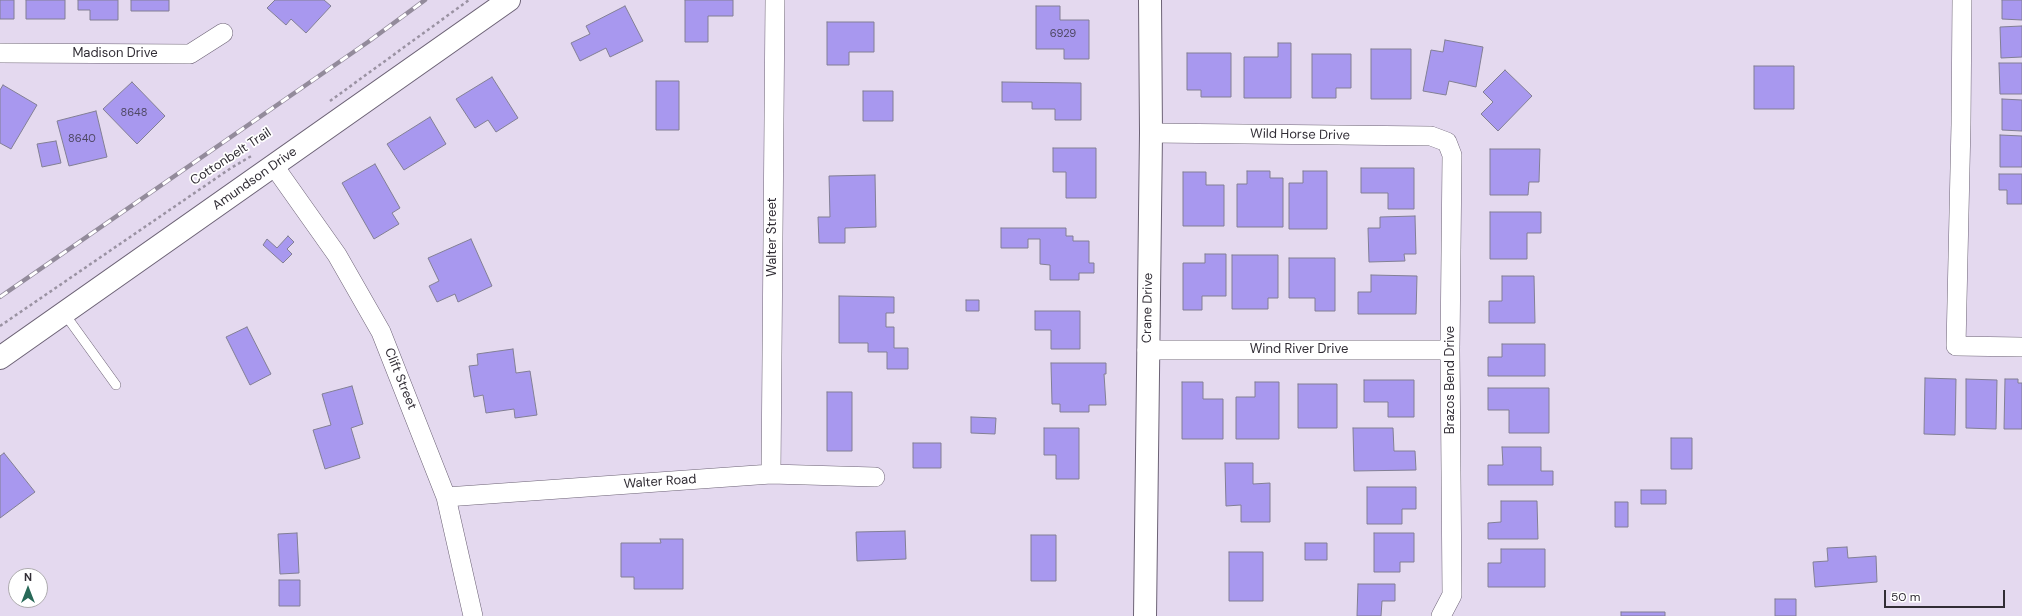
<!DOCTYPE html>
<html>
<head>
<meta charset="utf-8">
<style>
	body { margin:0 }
	#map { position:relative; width:2022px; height:616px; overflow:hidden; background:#e4d9ef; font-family:"DM Sans",sans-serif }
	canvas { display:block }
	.north { position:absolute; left:8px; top:568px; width:40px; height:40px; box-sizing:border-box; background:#fff; border:1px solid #adabae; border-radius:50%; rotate:0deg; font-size:11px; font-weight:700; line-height:16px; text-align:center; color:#312d35 }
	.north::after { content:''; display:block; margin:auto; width:14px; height:18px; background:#286958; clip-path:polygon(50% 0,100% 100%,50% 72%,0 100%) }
	.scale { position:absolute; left:1884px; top:590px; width:121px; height:18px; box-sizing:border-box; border:2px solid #312d35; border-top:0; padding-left:5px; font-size:12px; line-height:14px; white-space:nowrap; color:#312d35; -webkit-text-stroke:3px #fff; paint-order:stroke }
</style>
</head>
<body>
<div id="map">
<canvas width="2022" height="616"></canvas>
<div class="north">N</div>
<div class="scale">50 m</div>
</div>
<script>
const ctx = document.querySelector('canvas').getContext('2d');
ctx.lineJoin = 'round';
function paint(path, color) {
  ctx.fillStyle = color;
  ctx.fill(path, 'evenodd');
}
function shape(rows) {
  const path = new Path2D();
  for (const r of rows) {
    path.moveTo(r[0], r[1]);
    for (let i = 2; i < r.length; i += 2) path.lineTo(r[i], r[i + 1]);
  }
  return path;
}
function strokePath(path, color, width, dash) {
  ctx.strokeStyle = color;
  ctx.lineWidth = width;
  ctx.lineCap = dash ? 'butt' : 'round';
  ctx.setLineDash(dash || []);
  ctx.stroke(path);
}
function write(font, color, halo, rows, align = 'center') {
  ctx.font = font + ' "DM Sans",sans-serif';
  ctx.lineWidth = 3.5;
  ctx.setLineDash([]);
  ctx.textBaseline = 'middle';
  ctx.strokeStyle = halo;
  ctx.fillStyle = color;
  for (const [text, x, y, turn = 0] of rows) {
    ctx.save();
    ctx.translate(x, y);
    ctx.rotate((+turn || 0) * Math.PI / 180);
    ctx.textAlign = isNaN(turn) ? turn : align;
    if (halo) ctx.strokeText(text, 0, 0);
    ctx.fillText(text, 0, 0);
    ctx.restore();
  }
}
const building = shape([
	[0,0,14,0,14,19,0,19,0,0],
	[26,0,65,0,65,19,26,19,26,0],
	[78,0,118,0,118,20,90,20,90,10,78,10,78,0],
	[131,0,169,0,169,11,131,11,131,0],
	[275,0,324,0,331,6,306,33,291,19,286,25,267,8,275,0],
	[685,0,733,0,733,16,708,16,708,42,685,42,685,0],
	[2002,0,2022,0,2022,20,2002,19,2002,0],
	[625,6,643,41,610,57,606,48,580,61,571,43,590,34,586,26,625,6],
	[1036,6,1060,6,1060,20,1089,20,1089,59,1064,59,1064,49,1036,49,1036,6],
	[827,22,874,22,874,52,849,52,849,65,827,65,827,22],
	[2022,26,2022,57,2001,58,2000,27,2022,26],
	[1445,40,1483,47,1476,87,1449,81,1446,95,1423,91,1431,50,1443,52,1445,40],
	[1278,43,1291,43,1291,98,1244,98,1244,57,1278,57,1278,43],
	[1371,49,1411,49,1411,99,1371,99,1371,49],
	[1187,53,1231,53,1231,97,1201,97,1201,90,1187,90,1187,53],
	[1312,54,1351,54,1351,88,1336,88,1336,98,1312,98,1312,54],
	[1999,63,2022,63,2022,94,2000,94,1999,63],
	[1754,66,1794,66,1794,109,1754,109,1754,66],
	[1505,70,1532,96,1498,131,1481,114,1493,102,1483,92,1505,70],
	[492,77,518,118,496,132,488,120,475,128,456,99,492,77],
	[656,81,679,81,679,130,656,130,656,81],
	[132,82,165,116,137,144,103,109,132,82],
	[1002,82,1081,83,1081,120,1055,120,1055,109,1032,109,1032,102,1002,102,1002,82],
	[3,85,37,105,11,149,0,143,0,90,3,85],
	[863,91,893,91,893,121,863,121,863,91],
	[2002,99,2022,100,2022,131,2002,130,2002,99],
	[96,111,107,157,69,166,57,121,96,111],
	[430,117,446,144,404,170,387,144,430,117],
	[2000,135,2022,136,2022,167,2000,167,2000,135],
	[56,141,61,163,42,167,37,144,56,141],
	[1053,148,1096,148,1096,198,1066,198,1066,172,1053,172,1053,148],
	[1490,149,1540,149,1539,182,1529,182,1528,195,1490,195,1490,149],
	[375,164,400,208,392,213,399,224,374,239,342,183,375,164],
	[1361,168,1414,168,1414,209,1388,209,1388,193,1361,193,1361,168],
	[1247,171,1270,171,1270,178,1283,178,1283,227,1237,227,1237,184,1247,184,1247,171],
	[1303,171,1327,171,1327,229,1289,229,1289,183,1303,183,1303,171],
	[1183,172,1206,172,1206,185,1224,185,1224,226,1183,226,1183,172],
	[1999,174,2022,174,2022,204,2007,204,2007,190,1999,190,1999,174],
	[875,175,876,227,845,228,845,243,819,243,818,217,830,217,829,176,875,175],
	[1490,212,1541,212,1541,233,1527,233,1527,259,1490,259,1490,212],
	[1415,216,1416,254,1404,254,1405,261,1369,262,1368,228,1380,228,1380,217,1415,216],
	[1001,228,1066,228,1066,236,1073,236,1073,241,1089,241,1089,263,1094,263,1094,273,1079,273,1079,280,1050,280,1050,265,1040,264,1040,239,1028,239,1028,248,1001,248,1001,228],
	[288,236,294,242,287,249,292,254,283,263,263,245,267,239,277,248,288,236],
	[471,239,492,286,458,302,455,294,437,302,429,286,439,281,428,258,471,239],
	[1205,254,1226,254,1226,296,1202,296,1202,310,1183,310,1183,263,1205,263,1205,254],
	[1232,255,1278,255,1278,298,1268,298,1268,309,1232,309,1232,255],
	[1289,258,1335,258,1335,311,1315,311,1315,298,1289,298,1289,258],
	[1371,275,1417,276,1416,314,1358,314,1358,292,1371,292,1371,275],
	[1502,276,1534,276,1535,323,1489,323,1489,301,1502,301,1502,276],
	[839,296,894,297,894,313,886,313,886,327,894,327,894,348,908,348,908,369,887,369,887,352,868,352,868,343,839,343,839,296],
	[966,300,979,300,979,311,966,311,966,300],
	[1035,311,1080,311,1080,349,1051,349,1051,330,1035,330,1035,311],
	[247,327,271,374,250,385,226,337,247,327],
	[1502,344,1545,344,1545,376,1488,376,1488,357,1502,357,1502,344],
	[513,349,516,373,530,371,537,415,515,418,514,409,486,413,483,395,474,397,469,366,478,365,477,354,513,349],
	[1051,363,1106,363,1106,374,1104,374,1106,405,1089,405,1089,412,1060,412,1060,404,1052,404,1051,363],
	[1925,378,1956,379,1955,435,1924,434,1925,378],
	[1966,379,1997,380,1996,429,1966,428,1966,379],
	[2005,379,2018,379,2018,383,2022,383,2022,429,2004,429,2005,379],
	[1364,380,1414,380,1414,417,1388,417,1388,402,1364,402,1364,380],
	[1182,382,1203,382,1203,399,1223,399,1223,439,1182,439,1182,382],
	[1255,382,1279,382,1279,439,1236,439,1236,397,1255,397,1255,382],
	[1298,384,1337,384,1337,428,1298,428,1298,384],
	[352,386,363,424,351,428,360,458,325,469,313,430,331,425,322,394,352,386],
	[1488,388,1549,388,1549,433,1509,433,1509,410,1488,410,1488,388],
	[827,392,852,392,852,451,827,451,827,392],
	[971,417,996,418,995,434,971,433,971,417],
	[1044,428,1079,428,1079,479,1056,479,1056,455,1044,455,1044,428],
	[1353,428,1393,428,1394,451,1415,451,1416,470,1354,471,1353,428],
	[1671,438,1692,438,1692,469,1671,469,1671,438],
	[913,443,941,443,941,468,913,468,913,443],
	[1502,447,1541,447,1541,471,1553,471,1553,485,1488,485,1488,465,1503,465,1502,447],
	[4,453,35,492,0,518,0,456,4,453],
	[1225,463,1253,463,1253,484,1270,483,1270,522,1241,522,1241,505,1226,506,1225,463],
	[1367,487,1416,487,1416,509,1402,509,1402,524,1367,524,1367,487],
	[1641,490,1666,490,1666,504,1641,504,1641,490],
	[1501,501,1537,501,1538,539,1488,539,1488,523,1501,522,1501,501],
	[1615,502,1628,502,1628,527,1615,527,1615,502],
	[905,531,906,559,857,561,856,532,905,531],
	[297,533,299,573,280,574,278,534,297,533],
	[1374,533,1414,533,1414,562,1400,562,1400,572,1374,572,1374,533],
	[1031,535,1056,535,1056,581,1031,581,1031,535],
	[660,539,683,539,683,589,634,589,634,577,621,577,621,543,661,543,660,539],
	[1305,543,1327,543,1327,560,1305,560,1305,543],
	[1847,547,1848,558,1876,556,1877,582,1815,587,1813,562,1828,561,1827,548,1847,547],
	[1501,549,1545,549,1545,587,1488,587,1488,563,1501,563,1501,549],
	[1229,552,1263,552,1263,601,1229,601,1229,552],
	[279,580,300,580,300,606,279,606,279,580],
	[1358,584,1395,584,1395,601,1382,601,1381,616,1357,616,1358,584],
	[1775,599,1796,599,1796,616,1775,616,1775,599],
	[1621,612,1665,612,1665,616,1621,616,1621,612]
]);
const path = shape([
	[330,101,469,0],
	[0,326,231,168,253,155]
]);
const service = shape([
	[64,313,116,385]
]);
const minor = shape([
	[1962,0,1961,124,1956,346,2022,347],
	[0,53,190,54,223,33],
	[1151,133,1431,136,1447,142,1452,155,1450,350,1452,595,1441,616],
	[274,166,337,255,381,332,446,497,473,616],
	[1147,350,1450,350],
	[771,474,775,0],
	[446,497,771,474,875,477]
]);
const tertiary = shape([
	[0,358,509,0],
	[1145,616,1151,133,1150,0]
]);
const rail = shape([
	[0,297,368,42,425,0]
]);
const numberNames = [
	["6929",1063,34],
	["8648",134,113],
	["8640",82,139]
];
const streetNames = [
	["Madison Drive",115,54],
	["Wild Horse Drive",1300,135,1],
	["Cottonbelt Trail",231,157,-33],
	["Amundson Drive",255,179,-35],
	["Walter Street",773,237,-90],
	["Crane Drive",1148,308,-89],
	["Wind River Drive",1299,350],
	["Clift Street",400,379,68],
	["Brazos Bend Drive",1451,380,-90],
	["Walter Road",660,482,-4]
];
paint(building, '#a898ef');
strokePath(building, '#827f94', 1);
strokePath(service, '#6c6275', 10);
strokePath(minor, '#6c6275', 20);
strokePath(tertiary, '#6c6275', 24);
strokePath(path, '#9a92a2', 2.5, [3, 3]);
strokePath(service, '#fff', 9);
strokePath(minor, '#fff', 19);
strokePath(tertiary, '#fff', 22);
strokePath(rail, '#938b9b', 4.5);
strokePath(rail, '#fff', 3, [9]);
write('11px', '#4f4864', null, numberNames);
write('13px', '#312d35', '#fff', streetNames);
</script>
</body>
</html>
